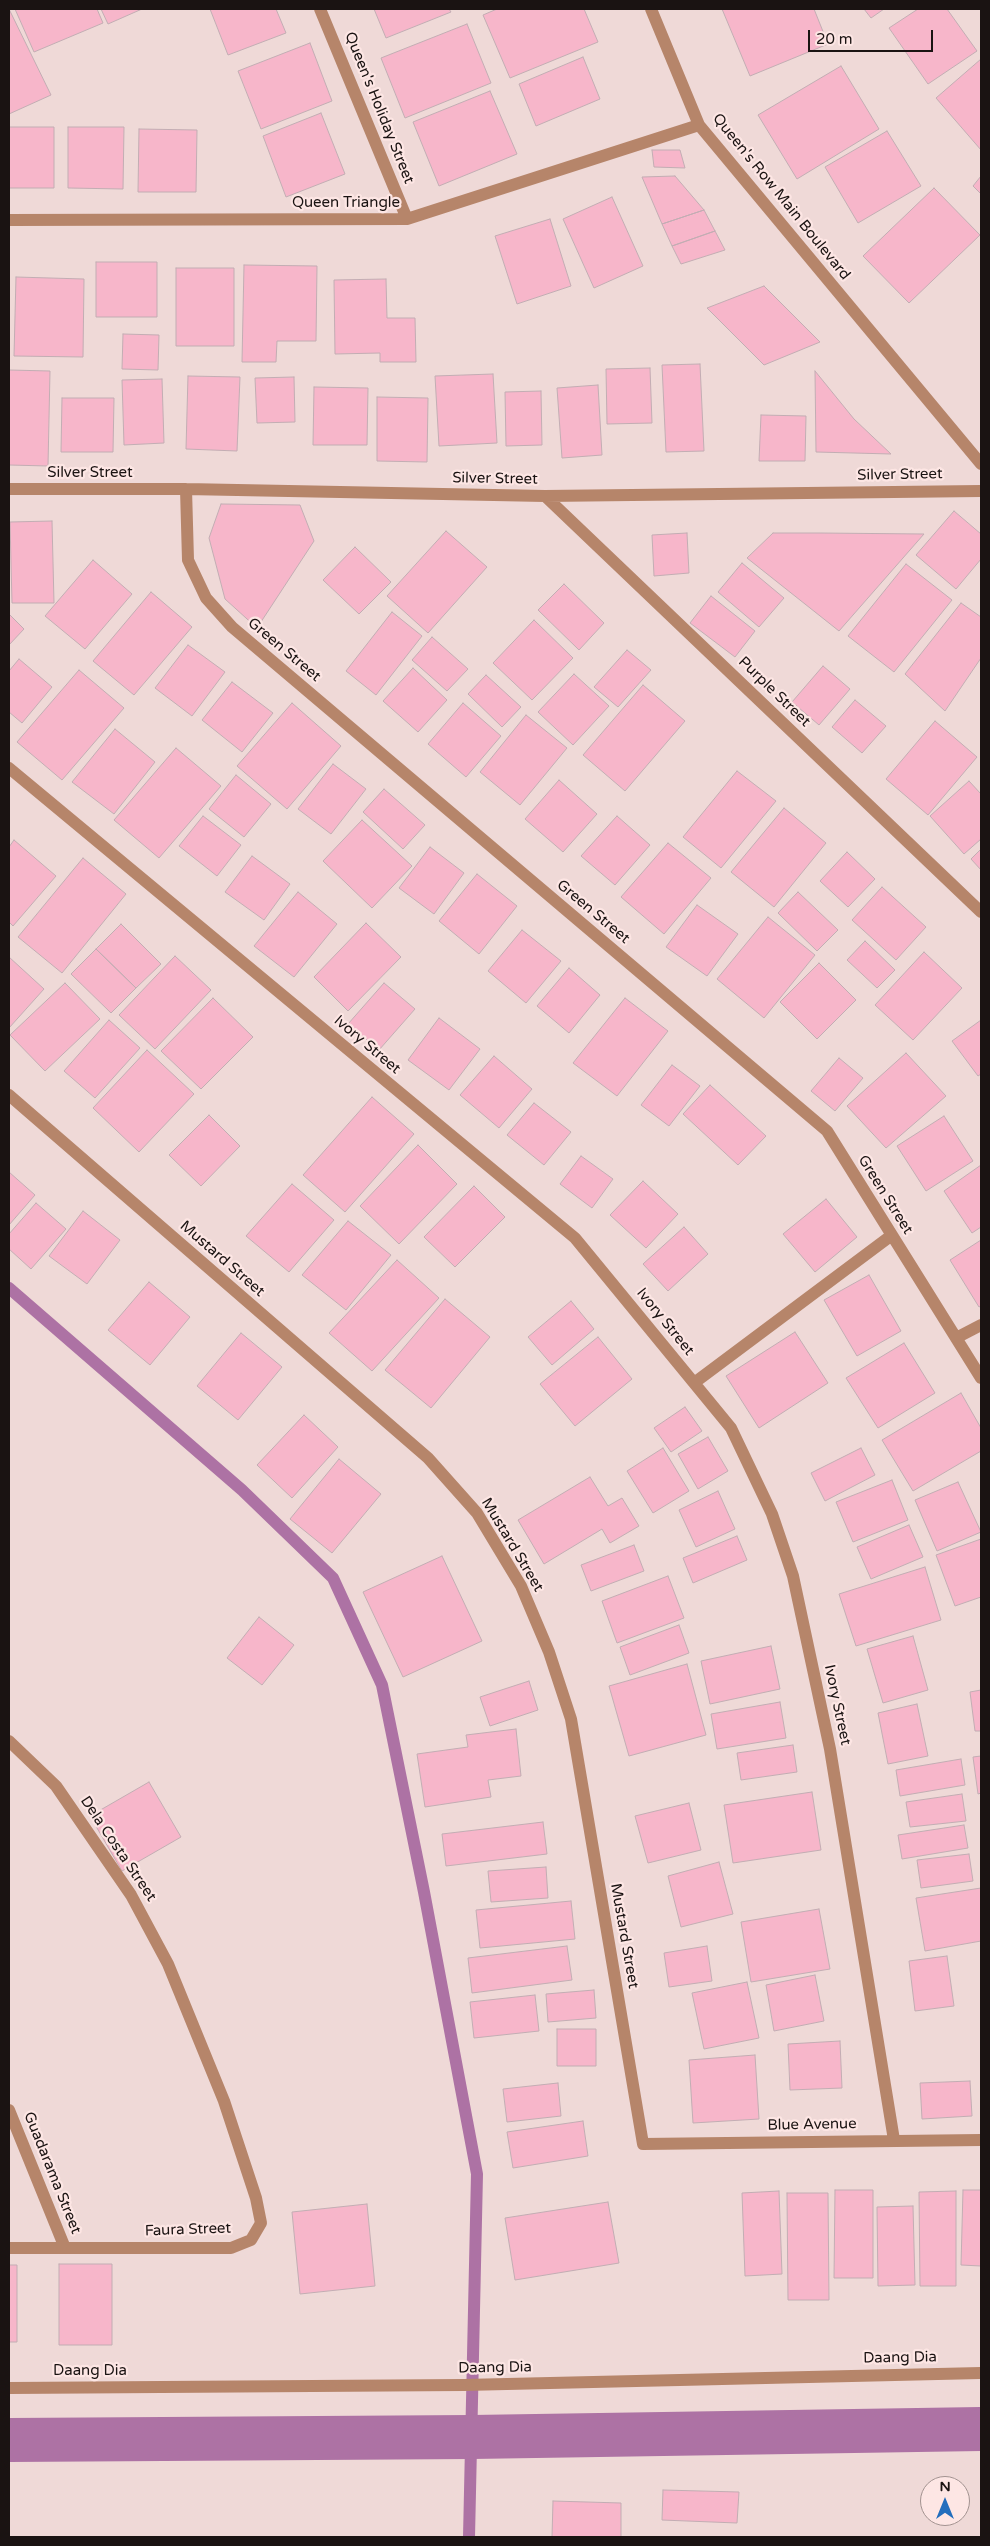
<!DOCTYPE html>
<html>
<head>
<meta charset="utf-8">
<style>
	body { margin:0 }
	#map { position:relative; width:990px; height:2546px; overflow:hidden; background:#efd9d7; font-family:"Varela Round",sans-serif }
	canvas { display:block }
	.frame { position:absolute; inset:0; border:10px solid #1a1312; pointer-events:none }
	.north { position:absolute; left:920px; top:2476px; width:50px; height:50px; box-sizing:border-box; background:#fde6e4; border:1px solid #a29290; border-radius:50%; rotate:0deg; font-size:14px; font-weight:700; line-height:20px; text-align:center; color:#1a1312 }
	.north::after { content:''; display:block; margin:auto; width:18px; height:22px; background:#236ebd; clip-path:polygon(50% 0,100% 100%,50% 72%,0 100%) }
	.scale { position:absolute; left:808px; top:30px; width:125px; height:22px; box-sizing:border-box; border:2px solid #1a1312; border-top:0; padding-left:6px; font-size:15px; line-height:18px; white-space:nowrap; color:#1a1312; -webkit-text-stroke:4px #fde6e4; paint-order:stroke }
</style>
</head>
<body>
<div id="map">
<canvas width="990" height="2546"></canvas>
<div class="frame"></div>
<div class="north">N</div>
<div class="scale">20 m</div>
</div>
<script>
const ctx = document.querySelector('canvas').getContext('2d');
ctx.lineJoin = 'round';
function shape(rows) {
  const path = new Path2D();
  for (const r of rows) {
    path.moveTo(r[0], r[1]);
    for (let i = 2; i < r.length; i += 2) path.lineTo(r[i], r[i + 1]);
  }
  return path;
}
function strokePath(path, color, width, dash) {
  ctx.strokeStyle = color;
  ctx.lineWidth = width;
  ctx.lineCap = dash ? 'butt' : 'round';
  ctx.setLineDash(dash || []);
  ctx.stroke(path);
}
function paint(path, color) {
  ctx.fillStyle = color;
  ctx.fill(path, 'evenodd');
}
function write(font, color, halo, rows, align = 'center') {
  ctx.font = font + ' "Varela Round",sans-serif';
  ctx.lineWidth = 4.5;
  ctx.setLineDash([]);
  ctx.textBaseline = 'middle';
  ctx.strokeStyle = halo;
  ctx.fillStyle = color;
  for (const [text, x, y, turn = 0] of rows) {
    ctx.save();
    ctx.translate(x, y);
    ctx.rotate((+turn || 0) * Math.PI / 180);
    ctx.textAlign = isNaN(turn) ? turn : align;
    if (halo) ctx.strokeText(text, 0, 0);
    ctx.fillText(text, 0, 0);
    ctx.restore();
  }
}
const stream = shape([
	[9,1288,242,1490,333,1578,382,1685,424,1892,477,2174,469,2537]
]);
const canal = shape([
	[9,2440,472,2437,981,2429]
]);
const building = shape([
	[9,9,51,95,9,114,9,9],
	[15,9,97,9,103,23,34,52,15,9],
	[101,9,142,9,108,24,101,9],
	[210,9,276,9,286,33,228,55,210,9],
	[374,9,449,9,451,12,386,38,374,9],
	[497,9,584,9,598,42,510,78,483,15,497,9],
	[722,9,814,9,828,44,750,76,722,9],
	[864,9,884,9,871,18,864,9],
	[918,9,947,9,977,51,928,84,889,28,918,9],
	[467,24,491,83,405,118,381,58,467,24],
	[310,43,332,101,261,129,238,71,310,43],
	[583,57,600,99,536,126,519,84,583,57],
	[981,59,981,150,936,98,981,59],
	[841,66,879,129,797,179,758,115,841,66],
	[490,91,517,154,439,186,413,122,490,91],
	[321,113,345,174,286,197,263,136,321,113],
	[9,127,54,127,54,188,9,188,9,127],
	[68,127,124,127,123,189,68,188,68,127],
	[139,129,197,130,196,192,138,192,139,129],
	[887,131,921,186,858,223,825,167,887,131],
	[652,150,680,150,685,168,654,167,652,150],
	[675,176,704,210,662,224,642,177,675,176],
	[981,176,981,194,973,186,981,176],
	[934,188,980,235,909,303,863,256,934,188],
	[612,197,643,266,594,288,563,219,612,197],
	[704,210,715,231,672,246,662,224,704,210],
	[550,219,571,286,517,304,495,236,550,219],
	[715,231,725,250,681,264,672,246,715,231],
	[96,262,157,262,157,317,96,317,96,262],
	[244,265,317,266,316,341,277,341,276,362,242,362,244,265],
	[176,268,234,268,234,346,176,346,176,268],
	[16,277,84,279,83,357,14,356,16,277],
	[386,279,387,318,415,318,416,362,380,362,380,353,335,354,334,280,386,279],
	[764,286,820,342,764,365,707,308,764,286],
	[123,334,159,335,158,370,122,369,123,334],
	[700,364,704,451,666,452,662,365,700,364],
	[650,368,652,423,607,424,606,369,650,368],
	[9,370,50,371,48,466,9,465,9,370],
	[815,371,854,419,891,454,816,452,815,371],
	[493,374,497,443,439,446,435,376,493,374],
	[188,376,240,377,237,451,186,449,188,376],
	[294,377,295,422,257,423,255,378,294,377],
	[162,379,164,443,124,445,122,380,162,379],
	[598,385,602,455,562,458,557,388,598,385],
	[314,387,368,388,367,445,313,445,314,387],
	[541,391,542,445,506,446,505,392,541,391],
	[377,397,428,398,427,462,377,461,377,397],
	[62,398,114,398,113,452,61,452,62,398],
	[761,415,806,416,805,461,759,461,761,415],
	[221,504,300,505,314,541,257,628,225,599,209,538,221,504],
	[954,511,981,534,981,559,956,589,916,555,954,511],
	[52,521,54,603,12,603,10,522,52,521],
	[446,531,487,567,428,633,387,596,446,531],
	[687,533,689,573,654,576,652,535,687,533],
	[773,533,820,533,924,534,839,631,747,558,773,533],
	[355,547,391,582,359,614,323,580,355,547],
	[93,560,132,594,85,649,45,616,93,560],
	[742,563,784,598,759,627,718,592,742,563],
	[906,564,952,600,894,672,848,636,906,564],
	[564,584,604,623,579,650,538,610,564,584],
	[151,592,192,627,134,695,93,661,151,592],
	[711,596,755,631,735,657,690,623,711,596],
	[961,603,981,617,981,658,945,711,905,674,961,603],
	[392,612,422,636,376,695,346,671,392,612],
	[9,614,24,629,9,645,9,614],
	[534,620,573,658,532,700,493,663,534,620],
	[432,637,468,669,447,691,412,660,432,637],
	[188,645,225,672,192,716,155,688,188,645],
	[627,650,651,670,618,707,594,687,627,650],
	[19,659,52,687,22,723,9,712,9,671,19,659],
	[823,666,850,689,819,725,792,702,823,666],
	[413,668,447,700,418,732,383,701,413,668],
	[79,670,124,708,62,780,17,742,79,670],
	[574,674,609,706,573,745,538,712,574,674],
	[486,675,521,707,502,727,468,694,486,675],
	[232,682,273,713,242,752,202,720,232,682],
	[643,685,685,721,625,791,583,755,643,685],
	[855,700,886,726,862,753,832,727,855,700],
	[292,703,341,746,287,809,237,766,292,703],
	[463,703,501,736,466,777,428,744,463,703],
	[526,715,567,748,520,805,480,772,526,715],
	[935,721,977,757,928,815,886,779,935,721],
	[115,729,155,762,114,814,72,782,115,729],
	[176,748,221,786,159,858,114,820,176,748],
	[333,764,366,789,331,834,298,809,333,764],
	[737,771,776,801,721,868,683,837,737,771],
	[236,775,271,804,244,837,209,809,236,775],
	[559,780,597,814,563,852,525,819,559,780],
	[969,781,981,794,981,839,964,854,930,816,969,781],
	[384,789,425,825,403,849,363,812,384,789],
	[784,808,826,843,774,907,731,872,784,808],
	[203,816,241,845,217,876,179,846,203,816],
	[617,816,650,845,615,885,581,856,617,816],
	[362,820,412,866,372,908,323,861,362,820],
	[14,840,56,876,13,926,9,922,9,847,14,840],
	[668,843,711,878,664,934,621,897,668,843],
	[430,847,464,873,434,914,399,888,430,847],
	[981,849,981,870,971,859,981,849],
	[847,852,875,879,848,907,820,881,847,852],
	[252,856,290,884,264,920,225,892,252,856],
	[83,858,126,894,62,973,18,937,83,858],
	[477,874,517,906,479,954,439,921,477,874],
	[882,887,926,927,896,960,852,920,882,887],
	[298,892,337,924,294,977,254,946,298,892],
	[798,892,838,930,817,951,778,913,798,892],
	[697,905,738,934,707,976,666,947,697,905],
	[768,917,815,955,764,1018,717,979,768,917],
	[366,923,401,957,348,1011,314,977,366,923],
	[121,924,161,964,136,988,96,949,121,924],
	[522,930,561,961,526,1003,488,971,522,930],
	[865,941,895,970,877,988,847,960,865,941],
	[96,949,136,988,111,1013,71,974,96,949],
	[924,952,962,988,913,1040,875,1005,924,952],
	[175,956,211,990,155,1049,119,1015,175,956],
	[9,957,44,989,9,1028,9,957],
	[819,963,856,1000,817,1039,780,1002,819,963],
	[569,968,600,995,569,1033,537,1006,569,968],
	[65,983,100,1019,45,1071,10,1035,65,983],
	[384,983,415,1009,379,1050,348,1024,384,983],
	[213,998,253,1037,201,1089,161,1051,213,998],
	[625,998,668,1031,617,1096,573,1063,625,998],
	[439,1018,480,1049,449,1090,408,1060,439,1018],
	[109,1020,140,1048,95,1098,64,1071,109,1020],
	[981,1020,981,1074,978,1076,952,1041,981,1020],
	[147,1050,194,1094,139,1152,93,1108,147,1050],
	[906,1053,946,1096,886,1148,847,1106,906,1053],
	[494,1056,532,1089,499,1128,460,1095,494,1056],
	[839,1058,863,1078,835,1111,811,1091,839,1058],
	[672,1065,700,1086,669,1126,641,1105,672,1065],
	[710,1085,766,1136,738,1165,683,1114,710,1085],
	[372,1097,414,1134,345,1212,303,1175,372,1097],
	[534,1103,571,1132,544,1165,507,1135,534,1103],
	[209,1115,240,1146,201,1186,169,1155,209,1115],
	[944,1116,973,1161,926,1191,897,1146,944,1116],
	[418,1145,457,1184,399,1244,360,1206,418,1145],
	[581,1156,613,1179,592,1208,560,1184,581,1156],
	[981,1165,981,1227,972,1233,944,1191,981,1165],
	[9,1172,35,1195,9,1225,9,1172],
	[643,1181,678,1214,646,1248,610,1215,643,1181],
	[292,1184,334,1220,289,1272,246,1236,292,1184],
	[474,1186,505,1217,455,1267,424,1237,474,1186],
	[826,1199,857,1237,815,1272,783,1234,826,1199],
	[36,1203,66,1229,31,1269,9,1249,9,1234,36,1203],
	[83,1211,120,1240,87,1284,49,1256,83,1211],
	[348,1221,391,1255,346,1310,302,1275,348,1221],
	[684,1227,708,1254,668,1291,643,1264,684,1227],
	[981,1240,981,1306,979,1307,950,1260,981,1240],
	[397,1260,439,1298,372,1371,329,1333,397,1260],
	[869,1275,901,1331,857,1356,824,1300,869,1275],
	[149,1282,190,1317,150,1365,108,1330,149,1282],
	[445,1299,490,1337,431,1408,385,1370,445,1299],
	[571,1301,594,1329,552,1365,528,1337,571,1301],
	[795,1332,828,1383,759,1428,726,1376,795,1332],
	[241,1333,282,1367,238,1420,197,1386,241,1333],
	[598,1337,632,1379,575,1426,540,1384,598,1337],
	[904,1343,935,1393,878,1428,846,1378,904,1343],
	[961,1393,981,1428,981,1451,913,1491,882,1440,961,1393],
	[685,1407,702,1431,671,1452,654,1428,685,1407],
	[304,1415,338,1447,292,1498,257,1465,304,1415],
	[708,1437,728,1471,698,1489,678,1454,708,1437],
	[663,1448,689,1491,653,1513,627,1471,663,1448],
	[861,1448,875,1475,825,1501,811,1473,861,1448],
	[339,1459,381,1494,332,1553,290,1519,339,1459],
	[590,1477,608,1506,622,1498,639,1526,610,1543,602,1529,544,1564,518,1520,590,1477],
	[892,1480,908,1520,853,1542,836,1502,892,1480],
	[958,1482,981,1532,937,1551,915,1500,958,1482],
	[718,1491,735,1529,696,1547,679,1510,718,1491],
	[909,1525,923,1557,871,1579,857,1547,909,1525],
	[737,1536,747,1560,693,1583,683,1558,737,1536],
	[981,1539,981,1597,955,1606,936,1555,981,1539],
	[634,1545,644,1571,591,1591,581,1565,634,1545],
	[442,1556,482,1641,403,1677,363,1592,442,1556],
	[925,1567,941,1620,856,1646,839,1594,925,1567],
	[668,1576,684,1618,617,1643,602,1601,668,1576],
	[259,1617,294,1645,262,1685,227,1658,259,1617],
	[679,1625,689,1653,630,1675,620,1647,679,1625],
	[913,1636,928,1690,883,1703,867,1649,913,1636],
	[771,1646,780,1689,710,1704,701,1661,771,1646],
	[687,1664,706,1735,629,1756,609,1686,687,1664],
	[529,1681,538,1710,490,1726,480,1697,529,1681],
	[981,1690,981,1731,975,1731,970,1692,981,1690],
	[780,1702,786,1738,717,1749,711,1714,780,1702],
	[917,1704,928,1756,888,1764,878,1713,917,1704],
	[516,1729,521,1776,488,1780,491,1797,425,1807,417,1754,468,1747,466,1735,516,1729],
	[793,1745,797,1772,741,1780,737,1753,793,1745],
	[981,1756,981,1793,978,1794,973,1757,981,1756],
	[961,1759,965,1785,900,1796,896,1770,961,1759],
	[149,1782,181,1837,122,1871,90,1816,149,1782],
	[812,1792,821,1850,733,1863,724,1805,812,1792],
	[962,1794,966,1821,910,1827,906,1802,962,1794],
	[689,1803,701,1850,648,1863,635,1816,689,1803],
	[543,1822,547,1854,446,1866,442,1834,543,1822],
	[964,1825,968,1848,902,1859,898,1835,964,1825],
	[969,1854,973,1881,921,1888,917,1860,969,1854],
	[719,1862,733,1914,681,1927,668,1876,719,1862],
	[546,1867,548,1898,491,1902,488,1871,546,1867],
	[981,1888,981,1941,925,1951,916,1898,981,1888],
	[571,1901,575,1939,480,1948,476,1910,571,1901],
	[819,1909,830,1969,751,1982,741,1922,819,1909],
	[567,1946,572,1980,472,1993,468,1958,567,1946],
	[707,1946,712,1981,669,1987,664,1953,707,1946],
	[947,1956,954,2006,915,2011,909,1961,947,1956],
	[815,1975,824,2021,774,2031,766,1985,815,1975],
	[747,1982,759,2038,704,2049,692,1993,747,1982],
	[594,1990,596,2018,548,2022,546,1994,594,1990],
	[535,1995,539,2031,474,2038,470,2002,535,1995],
	[557,2029,596,2029,596,2066,557,2066,557,2029],
	[840,2041,842,2088,790,2090,788,2044,840,2041],
	[755,2055,759,2119,693,2123,689,2060,755,2055],
	[970,2081,972,2116,922,2119,920,2083,970,2081],
	[558,2083,561,2116,507,2122,503,2089,558,2083],
	[583,2121,588,2156,513,2168,507,2132,583,2121],
	[835,2190,873,2190,873,2278,834,2278,835,2190],
	[963,2190,981,2190,981,2266,961,2265,963,2190],
	[779,2191,782,2274,745,2276,742,2193,779,2191],
	[956,2191,956,2286,920,2286,919,2192,956,2191],
	[787,2193,828,2193,829,2300,788,2300,787,2193],
	[608,2202,619,2263,515,2280,505,2218,608,2202],
	[367,2204,375,2286,300,2294,292,2212,367,2204],
	[913,2206,915,2285,878,2286,877,2207,913,2206],
	[59,2264,112,2264,112,2345,59,2345,59,2264],
	[9,2265,17,2265,17,2342,9,2342,9,2265],
	[663,2490,739,2492,737,2523,662,2520,663,2490],
	[553,2501,621,2503,621,2537,552,2537,553,2501]
]);
const minor = shape([
	[320,9,407,219],
	[651,9,699,125,981,464],
	[9,220,407,219,699,125],
	[9,489,186,489,545,496,981,491],
	[186,489,188,560,206,598,232,627,827,1131,981,1378],
	[545,496,981,912],
	[9,768,575,1238,731,1428,772,1514,793,1576,830,1749,894,2140],
	[9,1095,428,1458,477,1513,521,1586,549,1652,571,1719,643,2144,981,2140],
	[956,1338,981,1325],
	[694,1383,892,1235],
	[9,1741,56,1786,131,1895,168,1964,224,2101,256,2198,261,2223,251,2240,231,2248,9,2248],
	[9,2110,65,2248],
	[9,2388,464,2385,981,2373]
]);
const streetNames = [
	["Queen's Holiday Street",379,108,68],
	["Queen's Row Main Boulevard",781,197,51],
	["Queen Triangle",346,203],
	["Silver Street",90,473],
	["Silver Street",900,475,-1],
	["Silver Street",495,479,1],
	["Green Street",284,650,40],
	["Purple Street",774,692,44],
	["Green Street",593,912,40],
	["Ivory Street",367,1045,40],
	["Green Street",885,1195,58],
	["Mustard Street",222,1259,41],
	["Ivory Street",665,1322,51],
	["Mustard Street",512,1545,59],
	["Ivory Street",837,1705,78],
	["Dela Costa Street",118,1849,56],
	["Mustard Street",624,1936,80],
	["Blue Avenue",812,2125,-1],
	["Guadarama Street",52,2173,68],
	["Faura Street",188,2230,-2],
	["Daang Dia",900,2358,-1],
	["Daang Dia",495,2368,-1],
	["Daang Dia",90,2371]
];
strokePath(stream, '#ad72a4', 12);
strokePath(canal, '#ad72a4', 44);
paint(building, '#f7b6ca');
strokePath(building, '#c2adb3', 1);
strokePath(minor, '#b6856a', 12);
write('15px', '#1a1312', '#fde6e4', streetNames);
</script>
</body>
</html>
